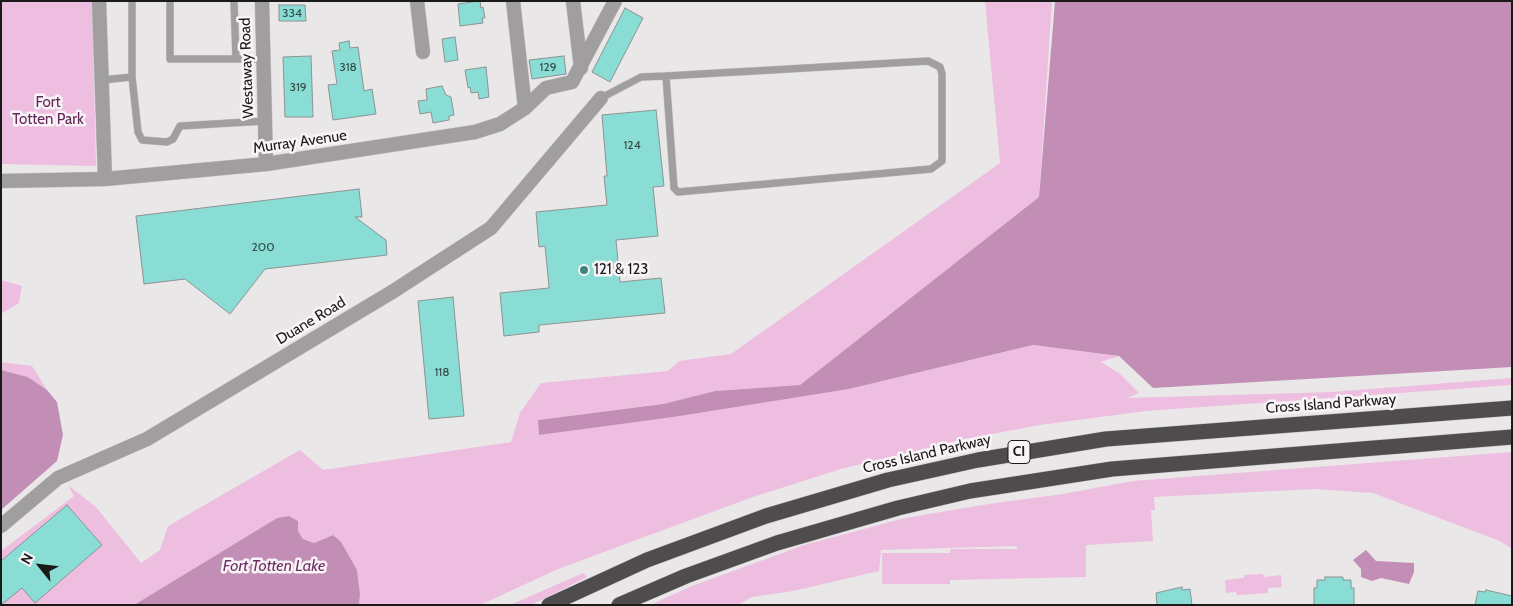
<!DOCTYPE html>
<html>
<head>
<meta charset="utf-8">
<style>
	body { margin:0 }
	#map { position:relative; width:1513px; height:606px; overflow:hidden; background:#eae7e9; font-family:Cabin,sans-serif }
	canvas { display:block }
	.frame { position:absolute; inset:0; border:2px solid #1b1a1a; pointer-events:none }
	.north { position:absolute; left:15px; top:541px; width:50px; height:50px; -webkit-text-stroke:4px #f8f4f7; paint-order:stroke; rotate:299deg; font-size:14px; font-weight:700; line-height:20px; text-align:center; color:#1b1a1a }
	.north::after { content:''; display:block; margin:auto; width:18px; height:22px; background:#1b1a1a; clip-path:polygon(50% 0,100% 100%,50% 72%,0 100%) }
</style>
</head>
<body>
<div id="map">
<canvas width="1513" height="606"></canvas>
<div class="frame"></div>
<div class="north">N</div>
</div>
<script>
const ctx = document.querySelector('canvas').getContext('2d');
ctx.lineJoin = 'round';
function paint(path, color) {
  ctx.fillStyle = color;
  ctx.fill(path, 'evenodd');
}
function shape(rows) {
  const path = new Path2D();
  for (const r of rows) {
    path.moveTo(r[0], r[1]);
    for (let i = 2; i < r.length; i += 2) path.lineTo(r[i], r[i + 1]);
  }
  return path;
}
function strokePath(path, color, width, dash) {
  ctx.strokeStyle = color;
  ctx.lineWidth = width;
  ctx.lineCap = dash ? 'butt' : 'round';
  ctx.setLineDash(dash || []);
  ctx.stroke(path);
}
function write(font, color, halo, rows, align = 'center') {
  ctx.font = font + ' Cabin,sans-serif';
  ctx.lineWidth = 5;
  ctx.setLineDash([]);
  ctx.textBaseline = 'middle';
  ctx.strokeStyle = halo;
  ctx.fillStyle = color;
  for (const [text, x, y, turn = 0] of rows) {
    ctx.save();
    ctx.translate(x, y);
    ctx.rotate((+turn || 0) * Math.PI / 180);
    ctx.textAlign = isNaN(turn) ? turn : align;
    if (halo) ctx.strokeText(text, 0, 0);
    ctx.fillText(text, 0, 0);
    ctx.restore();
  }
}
const green = shape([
	[1,1,92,1,96,166,1,164],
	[985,1,1052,1,1039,197,800,385,715,391,663,404,538,420,539,435,849,389,1033,345,1119,356,1101,362,1120,374,1139,393,1127,398,1332,392,1512,378,1512,385,1146,411,1040,425,965,439,841,469,750,498,558,569,480,605,359,605,360,595,332,535,314,543,303,539,298,531,298,521,289,516,277,518,134,605,1,605,1,551,74,496,68,485,96,507,141,563,160,550,168,526,300,450,323,470,511,442,520,413,541,383,668,371,679,361,731,354,1000,163],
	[1,280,22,286,19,303,1,314],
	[1,362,32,366,47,390,28,377,1,370],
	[1512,452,1512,549,1500,541,1373,493,1314,489,1154,497,1155,510,1151,510,1153,541,1086,545,1086,577,950,580,950,584,882,584,882,553,950,553,950,549,1017,549,1017,546,881,550,879,571,793,591,752,597,738,605,650,605,692,586,804,545,905,518,995,503,1063,494,1133,481],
	[583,573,587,577,531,605,510,605],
	[1263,574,1264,577,1281,575,1282,587,1268,588,1268,593,1237,595,1236,592,1226,593,1225,580,1244,578,1244,575]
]);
const water = shape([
	[1055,1,1512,1,1512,367,1153,388,1119,356,1033,345,849,389,673,417,539,435,538,420,663,404,715,391,800,385,1039,197],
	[1,370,28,377,47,390,57,402,63,435,57,461,1,510],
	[289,516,298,521,298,531,303,539,314,543,333,535,341,542,357,570,360,595,359,605,134,605,277,518],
	[1366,550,1376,561,1414,563,1414,572,1409,584,1381,578,1372,581,1361,577,1361,569,1353,560]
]);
const building = shape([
	[480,1,481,8,483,7,485,18,482,18,483,23,460,26,458,4,480,1],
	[279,5,305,5,306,21,279,21,279,5],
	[625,8,643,18,610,82,592,72,625,8],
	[455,37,458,60,445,62,442,39,455,37],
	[349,41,350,48,358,47,364,91,372,89,376,114,333,120,328,85,337,84,332,51,340,50,339,43,349,41],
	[311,56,313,117,285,117,283,57,311,56],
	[564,56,566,74,532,79,529,60,564,56],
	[486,67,489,97,479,99,478,92,471,93,470,87,468,88,465,70,486,67],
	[442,86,446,95,451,97,454,115,449,116,449,120,433,123,431,112,420,114,418,101,427,100,426,89,442,86],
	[656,110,664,186,653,187,658,236,616,240,620,282,661,278,665,313,539,325,539,332,504,336,500,293,549,288,549,287,545,246,539,247,536,212,607,205,604,176,607,176,602,115,656,110],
	[359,189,362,217,355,217,386,240,387,255,265,269,230,314,185,279,144,284,136,216,359,189],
	[453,297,464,416,429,419,418,301,453,297],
	[67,505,102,545,35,603,22,588,1,605,1,561,67,505],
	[1325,577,1343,577,1343,580,1351,580,1351,588,1354,588,1354,605,1314,605,1314,588,1317,588,1317,580,1325,580,1325,577],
	[1182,587,1182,590,1190,589,1192,605,1157,605,1156,593,1182,587],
	[1486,590,1512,596,1512,605,1475,605,1478,591,1485,592,1486,590]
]);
const service = shape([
	[170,1,170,59,263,59],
	[234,1,236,59],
	[132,77,138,132,142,140,167,142,173,139,180,126,265,121],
	[102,80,132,77,132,1],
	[601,98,641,77,666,76,928,61,940,67,942,74,942,161,931,169,678,192,674,188,666,76]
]);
const minor = shape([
	[99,1,105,179],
	[262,1,266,164],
	[417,1,423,52],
	[513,1,525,108],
	[573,1,581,68],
	[1,181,105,179,266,164,475,132,500,124,525,108,546,88,572,82,615,1],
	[1,526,58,478,147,439,392,292,491,228,601,98]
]);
const motorway = shape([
	[549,605,647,560,766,516,888,480,978,460,1106,439,1512,408],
	[619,605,686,576,777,543,898,508,970,491,1112,469,1512,437]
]);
const markers = [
	[584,270,5,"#3e857e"]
];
const numberNames = [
	["334",292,13],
	["318",348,67],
	["129",548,67],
	["319",298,87],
	["124",632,145],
	["200",263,247],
	["118",442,372]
];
const shields = [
	[1019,452,22]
];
const shieldNames = [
	["CI",1019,452]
];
const streetNames = [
	["Westaway Road",247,68,-92],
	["Murray Avenue",300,142,-8],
	["Duane Road",311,321,-31],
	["Cross Island Parkway",1331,404,-4],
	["Cross Island Parkway",927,454,-13]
];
const parkNames = [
	["Fort",48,103],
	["Totten Park",48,120]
];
const poiNames = [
	["121 & 123",594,270]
];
const waterNames = [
	["Fort Totten Lake",274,566]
];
paint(green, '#eebee1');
paint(water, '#c38eb6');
paint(building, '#89ddd4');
strokePath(building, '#8e9292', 1);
strokePath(service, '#c5c2c4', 8);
strokePath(minor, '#c5c2c4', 15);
strokePath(motorway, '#c5c2c4', 16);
strokePath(service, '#a09e9f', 7);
strokePath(minor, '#a09e9f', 14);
strokePath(motorway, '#4f4c4e', 15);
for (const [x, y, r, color] of markers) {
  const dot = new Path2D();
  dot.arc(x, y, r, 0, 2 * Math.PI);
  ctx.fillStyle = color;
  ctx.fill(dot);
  strokePath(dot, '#f8f4f7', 2);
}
write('12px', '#364b48', null, numberNames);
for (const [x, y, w] of shields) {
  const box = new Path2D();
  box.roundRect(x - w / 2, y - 11.5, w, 23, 4);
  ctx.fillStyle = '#f8f4f7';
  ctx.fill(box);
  strokePath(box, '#1b1a1a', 1);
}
write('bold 14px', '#1b1a1a', null, shieldNames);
write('15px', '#1b1a1a', '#f8f4f7', streetNames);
write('15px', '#642558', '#f8f4f7', parkNames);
write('15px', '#1b1a1a', '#f8f4f7', poiNames, 'left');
write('italic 16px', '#702f63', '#f8f4f7', waterNames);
</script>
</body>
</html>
